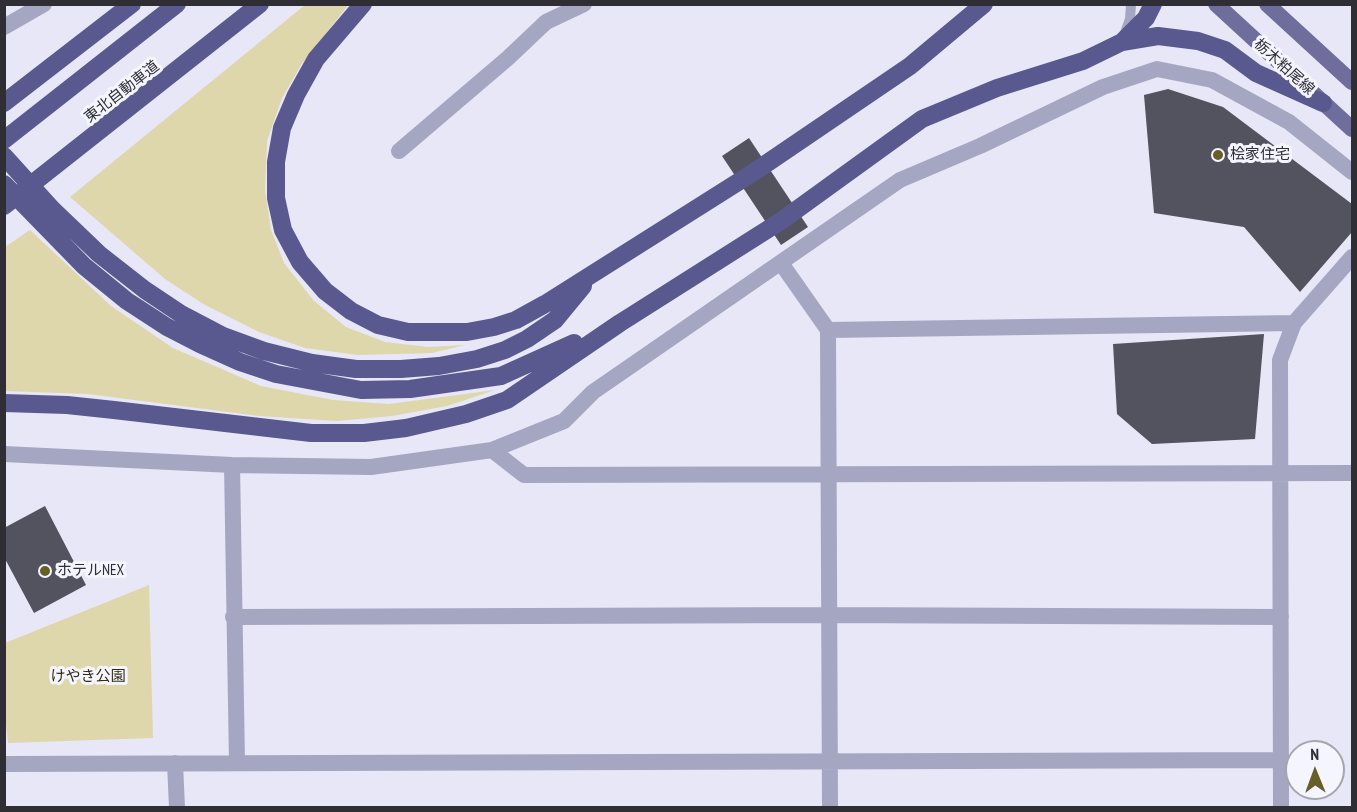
<!DOCTYPE html>
<html>
<head>
<meta charset="utf-8">
<style>
	body { margin:0 }
	#map { position:relative; width:1357px; height:812px; overflow:hidden; background:#e7e7f7; font-family:"PT Sans Narrow",sans-serif }
	canvas { display:block }
	.frame { position:absolute; inset:0; border:6px solid #2e2e34; pointer-events:none }
	.north { position:absolute; left:1285px; top:740px; width:60px; height:60px; box-sizing:border-box; background:#f5f5ff; border:2px solid #a5a5ae; border-radius:50%; rotate:359deg; font-size:16px; font-weight:700; line-height:24px; text-align:center; color:#2e2e34 }
	.north::after { content:''; display:block; margin:auto; width:21px; height:27px; background:#675e2a; clip-path:polygon(50% 0,100% 100%,50% 72%,0 100%) }
</style>
</head>
<body>
<div id="map">
<canvas width="1357" height="812"></canvas>
<div class="frame"></div>
<div class="north">N</div>
</div>
<script>
const ctx = document.querySelector('canvas').getContext('2d');
ctx.lineJoin = 'round';
function paint(path, color) {
  ctx.fillStyle = color;
  ctx.fill(path, 'evenodd');
}
function shape(rows) {
  const path = new Path2D();
  for (const r of rows) {
    path.moveTo(r[0], r[1]);
    for (let i = 2; i < r.length; i += 2) path.lineTo(r[i], r[i + 1]);
  }
  return path;
}
function strokePath(path, color, width, dash) {
  ctx.strokeStyle = color;
  ctx.lineWidth = width;
  ctx.lineCap = dash ? 'butt' : 'round';
  ctx.setLineDash(dash || []);
  ctx.stroke(path);
}
function write(font, color, halo, rows, align = 'center') {
  ctx.font = font + ' "PT Sans Narrow","Noto Sans JP",sans-serif';
  ctx.lineWidth = 6;
  ctx.setLineDash([]);
  ctx.textBaseline = 'middle';
  ctx.strokeStyle = halo;
  ctx.fillStyle = color;
  for (const [text, x, y, turn = 0] of rows) {
    ctx.save();
    ctx.translate(x, y);
    ctx.rotate((+turn || 0) * Math.PI / 180);
    ctx.textAlign = isNaN(turn) ? turn : align;
    if (halo) ctx.strokeText(text, 0, 0);
    ctx.fillText(text, 0, 0);
    ctx.restore();
  }
}
const green = shape([
	[305,5,348,5,301,65,282,98,267,141,265,190,271,230,284,263,314,301,346,327,385,342,428,347,465,345,432,353,358,355,305,348,259,332,205,305,165,279,70,197],
	[30,230,111,306,173,348,261,386,333,400,389,404,495,390,447,406,392,416,337,421,259,416,88,394,5,391,5,247],
	[149,585,153,738,8,743,4,704,5,643]
]);
const building = shape([
	[1168,89,1223,107,1352,204,1352,232,1300,292,1244,227,1154,213,1144,95],
	[749,138,808,227,781,245,722,156],
	[1264,334,1255,439,1152,444,1117,414,1113,344],
	[45,506,86,585,34,613,4,557,4,528]
]);
const service = shape([
	[1124,36,1130,19,1131,4]
]);
const minor = shape([
	[4,27,44,4],
	[399,151,508,58,546,22,584,4],
	[781,263,828,330,830,808],
	[828,330,1294,323],
	[492,450,524,475,1352,473],
	[4,454,232,465,371,467,492,450,564,421,593,392,900,180,980,146,1103,87,1157,69,1212,80,1289,122,1352,172],
	[232,465,237,763],
	[233,617,829,615,1281,617],
	[175,763,177,808],
	[4,764,1281,760],
	[1281,808,1280,360,1294,323,1352,257]
]);
const primary = shape([
	[1216,4,1352,129],
	[1267,4,1352,82]
]);
const motorway = shape([
	[363,4,316,59,296,95,282,128,276,162,276,198,283,230,300,262,325,291,351,311,378,325,408,332,467,332,494,327,516,320,545,304,754,172,910,66,984,4],
	[1122,42,1146,18,1153,4],
	[4,103,132,4],
	[4,140,177,4],
	[4,156,52,209,99,254,145,290,181,314,223,336,264,351,312,363,356,369,401,369,439,366,477,359,505,350,527,339,555,320,583,286],
	[4,184,84,266,127,301,167,327,200,344,240,362,276,374,361,390,410,389,501,376,574,343],
	[4,206,260,4],
	[4,403,67,405,114,410,311,433,364,433,406,428,466,414,507,400,620,323,781,221,922,119,997,88,1083,61,1122,42,1158,36,1198,41,1225,50,1256,73,1323,103]
]);
const markers = [
	[1218,155,6,"#675e2a"],
	[45,571,6,"#675e2a"]
];
const streetNames = [
	["栃木粕尾線",1284,67,42],
	["東北自動車道",122,92,-38]
];
const poiNames = [
	["桧家住宅",1230,155],
	["ホテルNEX",57,571]
];
const parkNames = [
	["けやき公園",88,677]
];
paint(green, '#ded7ab');
paint(building, '#52535f');
strokePath(service, '#a5a6c1', 10);
strokePath(minor, '#a5a6c1', 16);
strokePath(primary, '#6e6d9c', 16);
strokePath(motorway, '#5a598f', 18);
for (const [x, y, r, color] of markers) {
  const dot = new Path2D();
  dot.arc(x, y, r, 0, 2 * Math.PI);
  ctx.fillStyle = color;
  ctx.fill(dot);
  strokePath(dot, '#f5f5ff', 2);
}
write('15px', '#2e2e34', '#f5f5ff', streetNames);
write('15px', '#2e2e34', '#f5f5ff', poiNames, 'left');
write('15px', '#312c0e', '#f5f5ff', parkNames);
</script>
</body>
</html>
